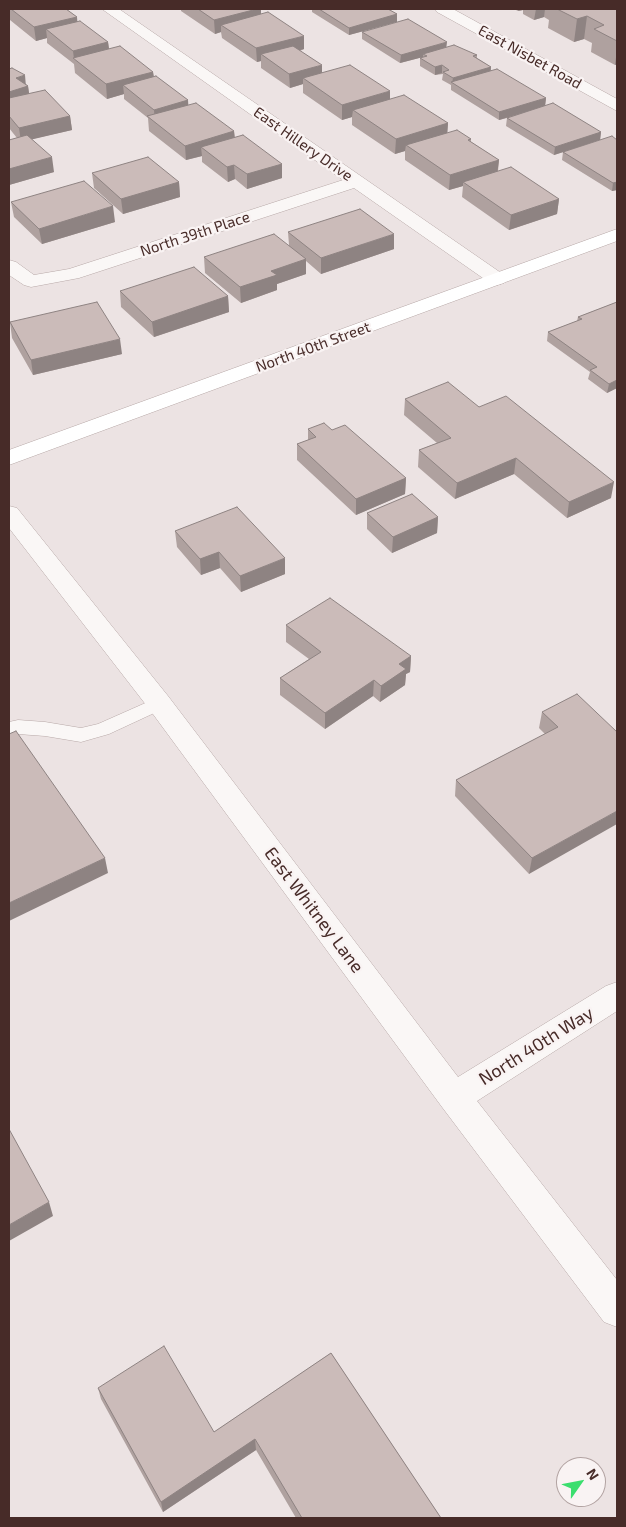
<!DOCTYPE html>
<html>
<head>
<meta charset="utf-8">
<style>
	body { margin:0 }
	#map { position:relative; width:626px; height:1527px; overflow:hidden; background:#ece3e3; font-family:"Exo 2",sans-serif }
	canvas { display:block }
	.frame { position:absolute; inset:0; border:10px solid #472b28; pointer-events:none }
	.north { position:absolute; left:556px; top:1457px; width:50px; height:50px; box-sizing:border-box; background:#f9f3f3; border:1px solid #b2a3a2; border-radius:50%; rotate:57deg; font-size:14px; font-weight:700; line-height:20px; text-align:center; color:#472b28 }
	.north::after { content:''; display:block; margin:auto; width:18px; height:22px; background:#3bde6e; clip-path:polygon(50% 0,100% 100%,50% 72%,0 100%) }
</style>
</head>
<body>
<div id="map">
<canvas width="626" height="1527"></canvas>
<div class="frame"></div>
<div class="north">N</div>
</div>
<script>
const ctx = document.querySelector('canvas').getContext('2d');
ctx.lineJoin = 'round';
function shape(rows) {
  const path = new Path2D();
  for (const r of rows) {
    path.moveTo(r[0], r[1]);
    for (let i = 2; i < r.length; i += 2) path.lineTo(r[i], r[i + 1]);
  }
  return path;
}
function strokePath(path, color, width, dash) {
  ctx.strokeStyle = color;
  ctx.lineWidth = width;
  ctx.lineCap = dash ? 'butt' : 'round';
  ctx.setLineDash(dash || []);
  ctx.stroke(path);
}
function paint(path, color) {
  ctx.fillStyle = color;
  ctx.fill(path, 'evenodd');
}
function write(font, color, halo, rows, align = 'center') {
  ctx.font = font + ' "Exo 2",sans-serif';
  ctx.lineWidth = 4.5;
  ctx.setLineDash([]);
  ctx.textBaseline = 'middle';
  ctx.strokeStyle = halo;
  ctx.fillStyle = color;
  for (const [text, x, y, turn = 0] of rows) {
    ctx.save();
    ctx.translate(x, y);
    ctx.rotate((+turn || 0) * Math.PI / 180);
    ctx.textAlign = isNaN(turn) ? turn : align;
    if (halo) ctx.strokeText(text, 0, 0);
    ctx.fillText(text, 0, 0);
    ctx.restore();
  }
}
const lane = shape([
	[159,697,165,698,168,703,165,708,109,734,81,742,45,736,18,734,9,736,9,722,18,720,45,722,81,728,98,724,159,697]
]);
const street = shape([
	[102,9,119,9,504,275,507,279,504,283,497,285,490,283,354,188,79,278,31,287,24,285,9,275,9,260,16,262,34,275,69,269,343,180,102,9],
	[435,9,453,9,617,99,617,111,437,12,435,9],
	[9,506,17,508,168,696,458,1077,606,986,617,982,617,1011,477,1101,617,1280,617,1327,604,1322,442,1107,150,710,9,528,9,506]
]);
const secondary = shape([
	[617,229,617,241,9,465,9,450,617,229]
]);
const wall = shape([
	[9,9,66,9,77,17,77,22,108,42,109,49,153,72,154,77,188,100,188,105,234,131,235,137,282,164,282,178,247,189,235,179,228,182,202,162,202,156,186,160,149,131,148,118,124,99,124,94,107,99,75,73,74,64,47,43,47,38,36,41,10,20],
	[181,9,261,9,261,14,304,49,300,51,322,73,390,99,448,123,447,133,471,139,471,142,499,160,498,171,559,199,557,214,509,230,462,197,463,186,449,190,405,160,405,151,395,154,352,125,352,117,342,120,303,93,303,84,290,88,261,68,261,61,257,62,222,38,221,32,215,34,181,11],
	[312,9,388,9,397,14,397,22,349,35,312,12],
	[514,9,617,9,617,64,615,65,591,52,592,43,584,39,574,42,548,28,549,20,544,17,534,20,523,14,523,10,518,11],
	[362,32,446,47,477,55,477,58,491,67,491,71,546,98,545,106,601,132,600,140,554,155,506,126,507,118,499,120,451,90,451,85,442,80,443,74,435,75,420,66,420,58,423,57,400,63,362,39],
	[9,69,28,86,29,94,70,116,72,130,32,139,54,172,9,185,9,140,17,138,9,128],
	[617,140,617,190,612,191,562,160,563,152],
	[92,173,179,182,180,197,123,214,94,188],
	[11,202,115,222,42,244,14,217],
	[288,232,394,249,321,274,306,261,306,274,277,284,277,290,241,303,205,273,204,257,289,245],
	[120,291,228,296,229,312,154,337,121,307],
	[617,302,617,388,607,393,588,379,590,372,547,341,548,332,577,321,578,317],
	[10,322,122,354,33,375,12,338],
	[405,399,479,407,611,498,567,518,514,474,455,499,418,467,419,450,437,443,404,415],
	[308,429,332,430,406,478,405,494,356,515,297,460,297,444,308,440],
	[367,513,438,517,437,533,392,553,367,529],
	[175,531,285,574,241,592,220,568,201,575,177,547],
	[286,625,411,656,410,672,406,674,405,685,380,702,373,696,325,729,280,695,280,678,309,659,286,642],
	[542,712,617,732,529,874,455,796,456,780,545,734,539,728],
	[331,1353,441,1518,296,1518,256,1450,163,1512,101,1399,98,1388,214,1432]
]);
const shadedWall = shape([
	[257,9,261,9,261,21,221,25,221,32,215,34,214,20],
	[519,9,523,9,523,10,518,11],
	[536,9,545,9,544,17,534,20],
	[397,14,397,22,349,35,349,28],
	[587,16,584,39,574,42,577,19],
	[77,17,78,30,46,29,47,38,36,41,34,27],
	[304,36,304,49,268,59,261,54,261,61,257,62,256,48],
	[108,42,110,56,74,59,73,51],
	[447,42,446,50,423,54,423,57,400,63,401,55],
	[617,50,617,64,615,65],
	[322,65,322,79,303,78,303,84,290,88,289,74],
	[442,65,442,73,435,75,435,67],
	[491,67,490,74,452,83,453,78],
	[153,72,155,86,123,85,124,94,107,99,106,84],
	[25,75,26,87,28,86,30,100,9,107,9,92,16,78],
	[390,91,390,105,353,110,352,117,342,120,342,105],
	[546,98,545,106,499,120,499,112],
	[188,100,189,115,155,123,154,110],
	[70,116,72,130,21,142,19,128],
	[448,123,447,138,406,145,405,151,395,154,396,139],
	[234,131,235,146,201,147,202,156,186,160,185,146],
	[601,132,600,140,554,155,555,147],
	[52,157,54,172,9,185,9,169],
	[499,160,497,175,463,182,463,186,449,190,450,175],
	[282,164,282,178,247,189,247,174],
	[234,165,235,179,228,182,227,167],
	[179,182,180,197,123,214,121,199],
	[617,182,617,190,612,191,613,183],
	[559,199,557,214,509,230,511,215],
	[113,206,115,222,42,244,39,229],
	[394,234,394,249,321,274,321,258],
	[306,259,306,274,277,284,277,290,241,303,240,287,271,271],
	[228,296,229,312,154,337,152,322],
	[120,339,122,354,33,375,31,360],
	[617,380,617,388,607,393,609,384],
	[516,458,514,474,455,499,457,483],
	[406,478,405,494,356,515,356,499],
	[614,482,611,498,567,518,569,502],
	[438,517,437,533,392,553,393,537],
	[219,552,220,568,201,575,200,559],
	[285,558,285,574,241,592,240,576],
	[411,656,410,672,406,674,405,685,380,702,381,686,399,664],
	[374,680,373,696,325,729,325,713],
	[617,811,617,824,529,874,532,858],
	[105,858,108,873,9,921,9,903],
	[49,1202,53,1216,9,1241,9,1225],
	[255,1439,256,1450,163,1512,161,1502]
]);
const building = shape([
	[11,9,66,9,77,17,34,27,11,9],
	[198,9,257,9,214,20,198,9],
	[319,9,388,9,397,14,349,28,319,9],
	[557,9,617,9,617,41,594,29,604,25,587,16,577,19,557,9],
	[268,12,304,36,256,48,221,25,268,12],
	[408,19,447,42,401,55,362,32,408,19],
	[80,21,108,42,73,51,46,29,80,21],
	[454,45,477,55,473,56,491,67,453,78,443,72,449,70,442,65,435,67,420,58,427,56,423,54,454,45],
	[120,46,153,72,106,84,73,58,120,46],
	[293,46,322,65,289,74,261,54,293,46],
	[350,65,390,91,342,105,303,78,350,65],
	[12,68,25,75,16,78,28,86,9,92,9,69,12,68],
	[497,69,546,98,499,112,451,82,497,69],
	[156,76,188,100,154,110,123,85,156,76],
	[45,90,70,116,19,128,9,116,9,98,45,90],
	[404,95,448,123,396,139,353,110,404,95],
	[196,103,234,131,185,146,147,116,196,103],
	[553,103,601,132,555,147,507,118,553,103],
	[457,130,471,139,468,140,499,160,450,175,406,145,457,130],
	[27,135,52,157,9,169,9,140,27,135],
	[243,135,282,164,247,174,234,165,227,167,201,147,243,135],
	[612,136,617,140,617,182,613,183,563,152,612,136],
	[148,157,179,182,121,199,92,173,148,157],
	[511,167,559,199,511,215,463,182,511,167],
	[84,181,113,206,39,229,11,202,84,181],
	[360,209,394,234,321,258,288,232,360,209],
	[274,234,306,259,271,271,277,275,240,287,204,257,274,234],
	[194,267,228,296,152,322,120,291,194,267],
	[97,302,120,339,31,360,10,322,97,302],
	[617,302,617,380,609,384,590,370,597,367,548,332,582,319,578,317,617,302],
	[448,382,479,407,506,396,614,482,569,502,516,458,457,483,419,450,451,438,405,399,448,382],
	[324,423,332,430,345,425,406,478,356,499,297,444,316,437,308,429,324,423],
	[412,494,438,517,393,537,367,513,412,494],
	[237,507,285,558,240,576,219,552,200,559,175,531,237,507],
	[330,598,411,656,399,664,406,669,381,686,374,680,325,713,280,678,321,652,286,625,330,598],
	[577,694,617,732,617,811,532,858,456,780,558,727,542,712,577,694],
	[16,731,105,858,9,903,9,734,16,731],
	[9,1129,49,1202,9,1225,9,1129],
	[164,1346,214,1432,331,1353,441,1518,302,1518,255,1439,161,1502,98,1388,164,1346]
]);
const farStreetnames = [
	["East Nisbet Road",530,57,29],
	["East Hillery Drive",303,144,35],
	["North 39th Place",195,234,-18],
	["North 40th Street",313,347,-20]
];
const streetNames = [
	["East Whitney Lane",314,910,53],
	["North 40th Way",536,1046,-32]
];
strokePath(lane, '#b7a8a7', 1);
strokePath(street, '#b7a8a7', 1);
strokePath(secondary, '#b7a8a7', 1);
paint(lane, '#faf7f6');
paint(street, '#faf7f6');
paint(secondary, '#fff');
paint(wall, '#afa19f');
paint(shadedWall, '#8e8382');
paint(building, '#cbbbb9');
strokePath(building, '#8e8382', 1);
write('15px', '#472b28', '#f9f3f3', farStreetnames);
write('18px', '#472b28', '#f9f3f3', streetNames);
</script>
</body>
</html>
